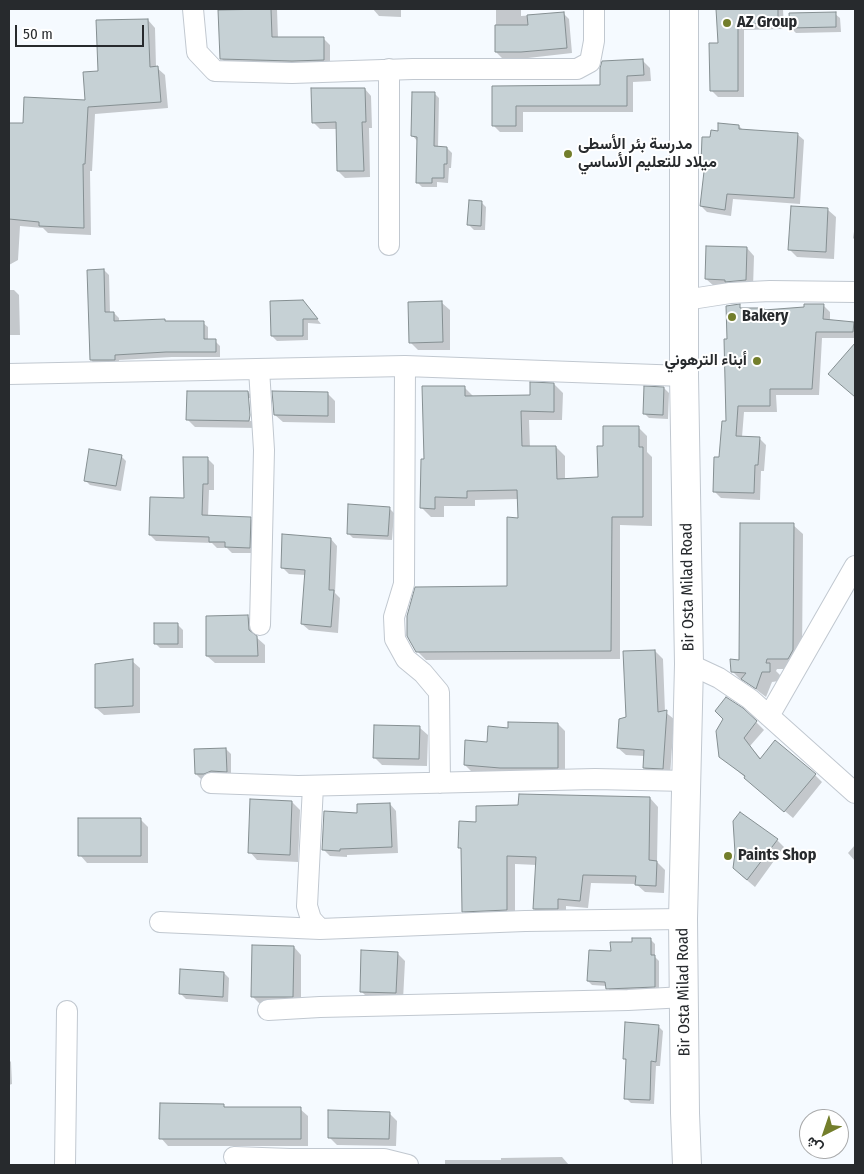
<!DOCTYPE html>
<html>
<head>
<meta charset="utf-8">
<style>
	body { margin:0 }
	#map { position:relative; width:864px; height:1174px; overflow:hidden; background:#f5faff; font-family:"Fira Sans Condensed",Vazirmatn,sans-serif }
	canvas { display:block }
	.frame { position:absolute; inset:0; border:10px solid #272a2d; pointer-events:none }
	.north { position:absolute; left:799px; top:1109px; width:50px; height:50px; box-sizing:border-box; background:#fff; border:1px solid #a9aaab; border-radius:50%; rotate:221deg; font-size:14px; font-weight:700; line-height:20px; text-align:center; color:#272a2d }
	.north::after { content:''; display:block; margin:auto; width:18px; height:22px; background:#737e2b; clip-path:polygon(50% 0,100% 100%,50% 72%,0 100%) }
	.scale { position:absolute; left:15px; top:25px; width:129px; height:22px; box-sizing:border-box; border:2px solid #272a2d; border-top:0; padding-left:6px; font-size:15px; line-height:18px; white-space:nowrap; color:#272a2d; -webkit-text-stroke:4px #fff; paint-order:stroke }
</style>
</head>
<body>
<div id="map">
<canvas width="864" height="1174"></canvas>
<div class="frame"></div>
<div class="north">ش</div>
<div class="scale">50 m</div>
</div>
<script>
const ctx = document.querySelector('canvas').getContext('2d');
ctx.lineJoin = 'round';
function paint(path, color) {
  ctx.fillStyle = color;
  ctx.fill(path, 'evenodd');
}
function shape(rows) {
  const path = new Path2D();
  for (const r of rows) {
    path.moveTo(r[0], r[1]);
    for (let i = 2; i < r.length; i += 2) path.lineTo(r[i], r[i + 1]);
  }
  return path;
}
function strokePath(path, color, width, dash) {
  ctx.strokeStyle = color;
  ctx.lineWidth = width;
  ctx.lineCap = dash ? 'butt' : 'round';
  ctx.setLineDash(dash || []);
  ctx.stroke(path);
}
function write(font, color, halo, rows, align = 'center') {
  ctx.font = font + ' "Fira Sans Condensed",Vazirmatn,sans-serif';
  ctx.lineWidth = 4;
  ctx.setLineDash([]);
  ctx.textBaseline = 'middle';
  ctx.strokeStyle = halo;
  ctx.fillStyle = color;
  for (const [text, x, y, turn = 0] of rows) {
    ctx.save();
    ctx.translate(x, y);
    ctx.rotate((+turn || 0) * Math.PI / 180);
    ctx.textAlign = isNaN(turn) ? turn : align;
    if (halo) ctx.strokeText(text, 0, 0);
    ctx.fillText(text, 0, 0);
    ctx.restore();
  }
}
const shadow = shape([
	[226,9,277,9,278,38,323,38,330,45,330,66,228,65,221,58],
	[373,9,401,9,401,17,379,16],
	[496,9,521,9,521,16,563,13,569,19,572,53,528,58,502,58,496,52],
	[717,9,783,9,784,29,744,30,744,97,718,97,712,91,719,44],
	[835,14,840,18,841,32,796,33,791,28],
	[148,20,155,28,156,67,165,75,168,108,95,114,92,171,90,171,91,235,48,233,43,228,20,226,18,260,9,265,9,124,24,125,86,101,99,72],
	[643,61,650,68,651,81,633,82,633,112,523,112,523,132,500,132,494,126,493,87,601,86],
	[365,89,371,96,372,128,369,128,370,177,345,178,338,171,337,129,320,129,313,122],
	[434,93,439,98,438,148,447,148,452,153,451,168,449,168,448,183,437,182,437,187,422,187,417,182,418,142,413,136],
	[739,126,744,131,797,134,804,140,800,204,733,199,731,216,707,212,701,206,706,166,702,162,711,139,719,132],
	[481,202,486,207,485,230,474,230,469,225],
	[792,207,828,210,836,217,834,259,797,257,789,249],
	[855,225,855,240,853,238],
	[747,248,754,256,753,288,714,286,706,279],
	[104,270,109,275,110,313,114,313,119,318,119,322,165,320,167,323,203,323,208,327,208,340,215,341,220,346,220,357,172,357,119,360,119,364,96,365,91,360],
	[9,290,14,290,19,295,20,335,9,335],
	[303,301,321,324,308,323,308,340,277,341,272,336],
	[442,303,450,310,450,350,418,350,410,342],
	[823,305,830,312,830,321,853,323,855,325,855,338,822,338,819,395,776,395,777,412,744,412,742,437,759,438,766,445,764,471,761,471,760,500,721,498,715,492,727,423,728,340,739,306,743,310,765,311],
	[554,384,563,393,562,420,529,420,530,448,556,447,565,456,565,480,599,478,604,448,638,427,647,436,647,452,652,457,652,526,620,525,620,659,426,660,417,651,508,587,519,519,519,499,475,500,475,506,444,506,444,517,431,517,422,508,425,461,464,387,474,397,531,396],
	[646,388,664,388,669,393,668,419,649,418,644,413],
	[248,392,256,400,256,428,195,427,188,420],
	[248,398,250,398,252,421,249,421],
	[327,393,335,401,335,423,283,422,275,415],
	[121,456,126,461,121,491,90,485,85,480],
	[207,458,214,465,214,490,209,490,208,517,250,518,256,524,256,553,232,553,227,548,217,548,212,543,156,541,150,535,185,499],
	[389,508,394,513,392,540,353,538,348,533],
	[793,525,803,534,802,660,798,669,777,669,776,671,780,675,779,681,772,682,766,697,745,681,742,681,732,671,741,661],
	[331,539,337,546,335,593,340,598,338,633,309,630,302,624,306,575,289,574,282,567],
	[248,617,256,624,256,637,265,645,265,663,215,663,207,656],
	[178,625,183,630,183,648,160,648,155,643],
	[655,651,663,659,665,712,674,719,670,776,652,775,644,768,645,756,626,755,618,748,627,718],
	[132,661,140,668,140,713,104,715,96,708],
	[756,722,764,730,750,746,761,759,815,775,822,782,793,818,720,756],
	[558,724,565,731,565,775,472,772,465,765,488,743,509,729],
	[420,728,428,735,427,766,382,765,374,757],
	[226,749,231,754,231,776,201,779,196,774],
	[650,798,658,807,657,862,665,870,664,893,645,892,636,884,591,883,588,908,566,906,566,916,543,917,534,909,537,865,515,864,515,918,471,919,463,911,462,850,460,848,478,824],
	[292,802,300,810,298,862,257,860,250,852],
	[390,804,396,811,398,853,347,855,347,857,330,856,323,849,358,814],
	[140,819,148,827,148,863,87,863,80,855],
	[777,840,784,847,755,887,742,876],
	[855,845,855,861,848,853],
	[650,939,655,944,655,957,659,961,659,991,611,993,607,986,592,985,588,981,633,943],
	[294,947,301,955,301,1004,260,1004,252,996],
	[397,953,405,961,403,1000,369,999,361,991],
	[224,973,229,978,228,1002,186,999,181,994],
	[658,1026,663,1031,660,1066,656,1066,654,1104,631,1103,626,1098,627,1062,624,1058],
	[9,1060,11,1062,12,1084,9,1085],
	[223,1105,226,1109,300,1109,308,1116,308,1146,168,1146,161,1138],
	[389,1113,397,1121,396,1146,337,1145,329,1137],
	[562,1157,569,1165,445,1165,445,1160,501,1160,501,1158]
]);
const building = shape([
	[271,9,272,37,324,37,324,60,292,61,220,59,218,10,271,9],
	[716,9,778,9,778,23,738,24,738,91,710,91,709,43,718,43,716,9],
	[564,12,567,48,521,52,495,52,495,25,528,25,527,15,564,12],
	[836,12,836,27,790,28,789,13,836,12],
	[148,19,150,67,158,66,161,102,88,107,85,164,83,164,84,228,39,226,39,222,9,219,9,123,23,123,24,97,85,100,83,72,98,71,96,20,148,19],
	[643,59,644,75,627,76,627,106,516,106,516,126,492,126,492,86,600,85,600,68,602,61,643,59],
	[311,88,365,88,366,122,362,122,364,171,337,171,336,122,312,123,311,88],
	[412,92,435,92,434,146,447,147,447,164,444,164,444,178,432,178,432,183,416,183,417,137,411,136,412,92],
	[718,123,739,125,739,129,798,133,794,198,727,194,725,210,700,206,705,163,701,163,702,137,710,137,711,130,718,131,718,123],
	[469,200,482,201,481,226,467,225,469,200],
	[791,206,828,208,826,252,788,250,791,206],
	[706,246,747,247,746,280,725,282,725,280,705,279,706,246],
	[104,269,105,312,114,312,114,321,165,319,165,321,204,321,204,339,216,339,216,352,166,352,115,355,115,360,90,360,87,270,104,269],
	[303,300,318,319,303,319,303,336,271,336,270,301,303,300],
	[442,301,443,342,409,343,408,302,442,301],
	[740,304,740,308,764,308,764,310,804,307,804,304,824,304,823,319,854,322,853,332,816,332,812,389,770,389,770,406,738,406,736,436,760,437,758,465,755,465,754,493,713,492,714,457,719,457,722,421,726,421,724,339,727,339,726,306,740,304],
	[855,343,855,397,828,374,855,343],
	[530,382,554,383,554,412,521,411,522,446,556,446,557,479,598,477,597,446,603,446,603,426,639,426,639,447,643,447,643,517,612,517,611,651,416,652,407,636,407,616,415,587,507,586,507,517,518,518,517,490,467,491,467,498,435,497,435,509,420,508,421,459,424,459,422,386,465,386,465,396,530,395,530,382],
	[644,386,664,387,663,415,643,414,644,386],
	[187,391,248,391,250,415,249,421,186,420,187,391],
	[272,391,328,392,328,416,274,415,272,391],
	[89,449,122,455,116,486,84,481,89,449],
	[183,457,208,457,208,484,203,484,202,515,251,517,250,548,225,547,225,542,209,542,209,537,149,535,150,497,184,498,183,457],
	[348,504,390,507,388,536,347,534,348,504],
	[740,523,794,523,793,650,788,659,767,659,766,663,770,663,770,672,762,672,756,689,741,679,746,673,731,672,730,659,739,660,740,523],
	[282,534,331,538,329,590,334,590,331,627,301,624,305,570,281,568,282,534],
	[248,615,249,630,257,636,258,656,206,656,206,616,248,615],
	[154,623,178,623,178,644,154,644,154,623],
	[655,650,658,712,667,710,663,769,643,768,644,750,617,748,619,719,626,717,623,651,655,650],
	[133,659,133,706,95,708,95,664,133,659],
	[726,697,743,708,757,721,744,738,760,759,775,740,816,774,784,812,744,778,745,776,719,757,716,731,723,719,715,711,726,697],
	[508,722,558,723,558,768,500,768,464,765,465,740,487,742,488,726,508,728,508,722],
	[374,725,420,726,419,759,373,758,374,725],
	[226,748,227,772,211,771,204,774,195,774,194,749,226,748],
	[519,794,650,797,649,860,657,861,656,886,635,885,636,876,583,875,580,901,558,899,558,909,533,909,536,857,507,856,507,910,462,912,461,848,458,848,459,821,476,822,476,806,518,805,519,794],
	[250,799,292,801,290,855,248,853,250,799],
	[390,803,392,847,340,849,340,851,322,850,324,811,357,813,357,804,390,803],
	[740,812,778,839,747,880,733,868,735,853,733,821,740,812],
	[78,818,141,818,141,856,78,856,78,818],
	[632,938,651,938,651,955,655,955,655,987,606,989,605,982,587,981,589,950,611,951,610,942,632,942,632,938],
	[252,945,294,946,293,997,251,997,252,945],
	[361,950,398,952,396,993,360,992,361,950],
	[180,969,224,972,223,997,179,994,180,969],
	[625,1022,659,1025,656,1062,651,1061,650,1100,624,1099,626,1059,623,1059,625,1022],
	[160,1103,224,1104,224,1107,301,1107,301,1139,159,1139,160,1103],
	[328,1110,390,1112,389,1139,328,1138,328,1110]
]);
const minor = shape([
	[193,9,197,52,215,71,292,73,413,69,577,69,590,62,594,41,594,9],
	[389,245,389,69],
	[685,300,730,293,770,291,855,292],
	[405,366,404,584,394,617,395,639,406,659,423,673,439,692,440,783],
	[259,369,264,450,260,625],
	[9,374,405,366,684,376],
	[689,664,719,678,750,699,855,793],
	[769,716,855,566],
	[211,783,298,786,595,779,687,781],
	[313,786,307,906,311,919,320,929],
	[160,922,320,929,525,921,683,919],
	[268,1010,320,1007,628,1000,685,997],
	[234,1157,290,1159,384,1159,408,1165],
	[65,1165,67,1011]
]);
const primary = shape([
	[684,9,684,376,689,664,683,919,685,1113,687,1165]
]);
const markers = [
	[727,23,5,"#737e2b"],
	[568,154,5,"#737e2b"],
	[732,317,5,"#737e2b"],
	[757,361,5,"#737e2b"],
	[728,856,5,"#737e2b"]
];
const poiNames = [
	["AZ Group",737,23],
	["مدرسة بئر الأسطى",578,145],
	["ميلاد للتعليم الأساسي",578,163],
	["Bakery",742,317],
	["أبناء الترهوني",747,361,"right"],
	["Paints Shop",738,856]
];
const streetNames = [
	["Bir Osta Milad Road",688,587,-91],
	["Bir Osta Milad Road",684,992,-91]
];
paint(shadow, '#0003');
paint(building, '#c6d1d5');
strokePath(building, '#858f92', 1);
strokePath(minor, '#c1c8d0', 22);
strokePath(primary, '#c1c8d0', 30);
strokePath(minor, '#fff', 20);
strokePath(primary, '#fff', 28);
for (const [x, y, r, color] of markers) {
  const dot = new Path2D();
  dot.arc(x, y, r, 0, 2 * Math.PI);
  ctx.fillStyle = color;
  ctx.fill(dot);
  strokePath(dot, '#fff', 2);
}
write('bold 16px', '#272a2d', '#fff', poiNames, 'left');
write('16px', '#272a2d', '#fff', streetNames);
</script>
</body>
</html>
